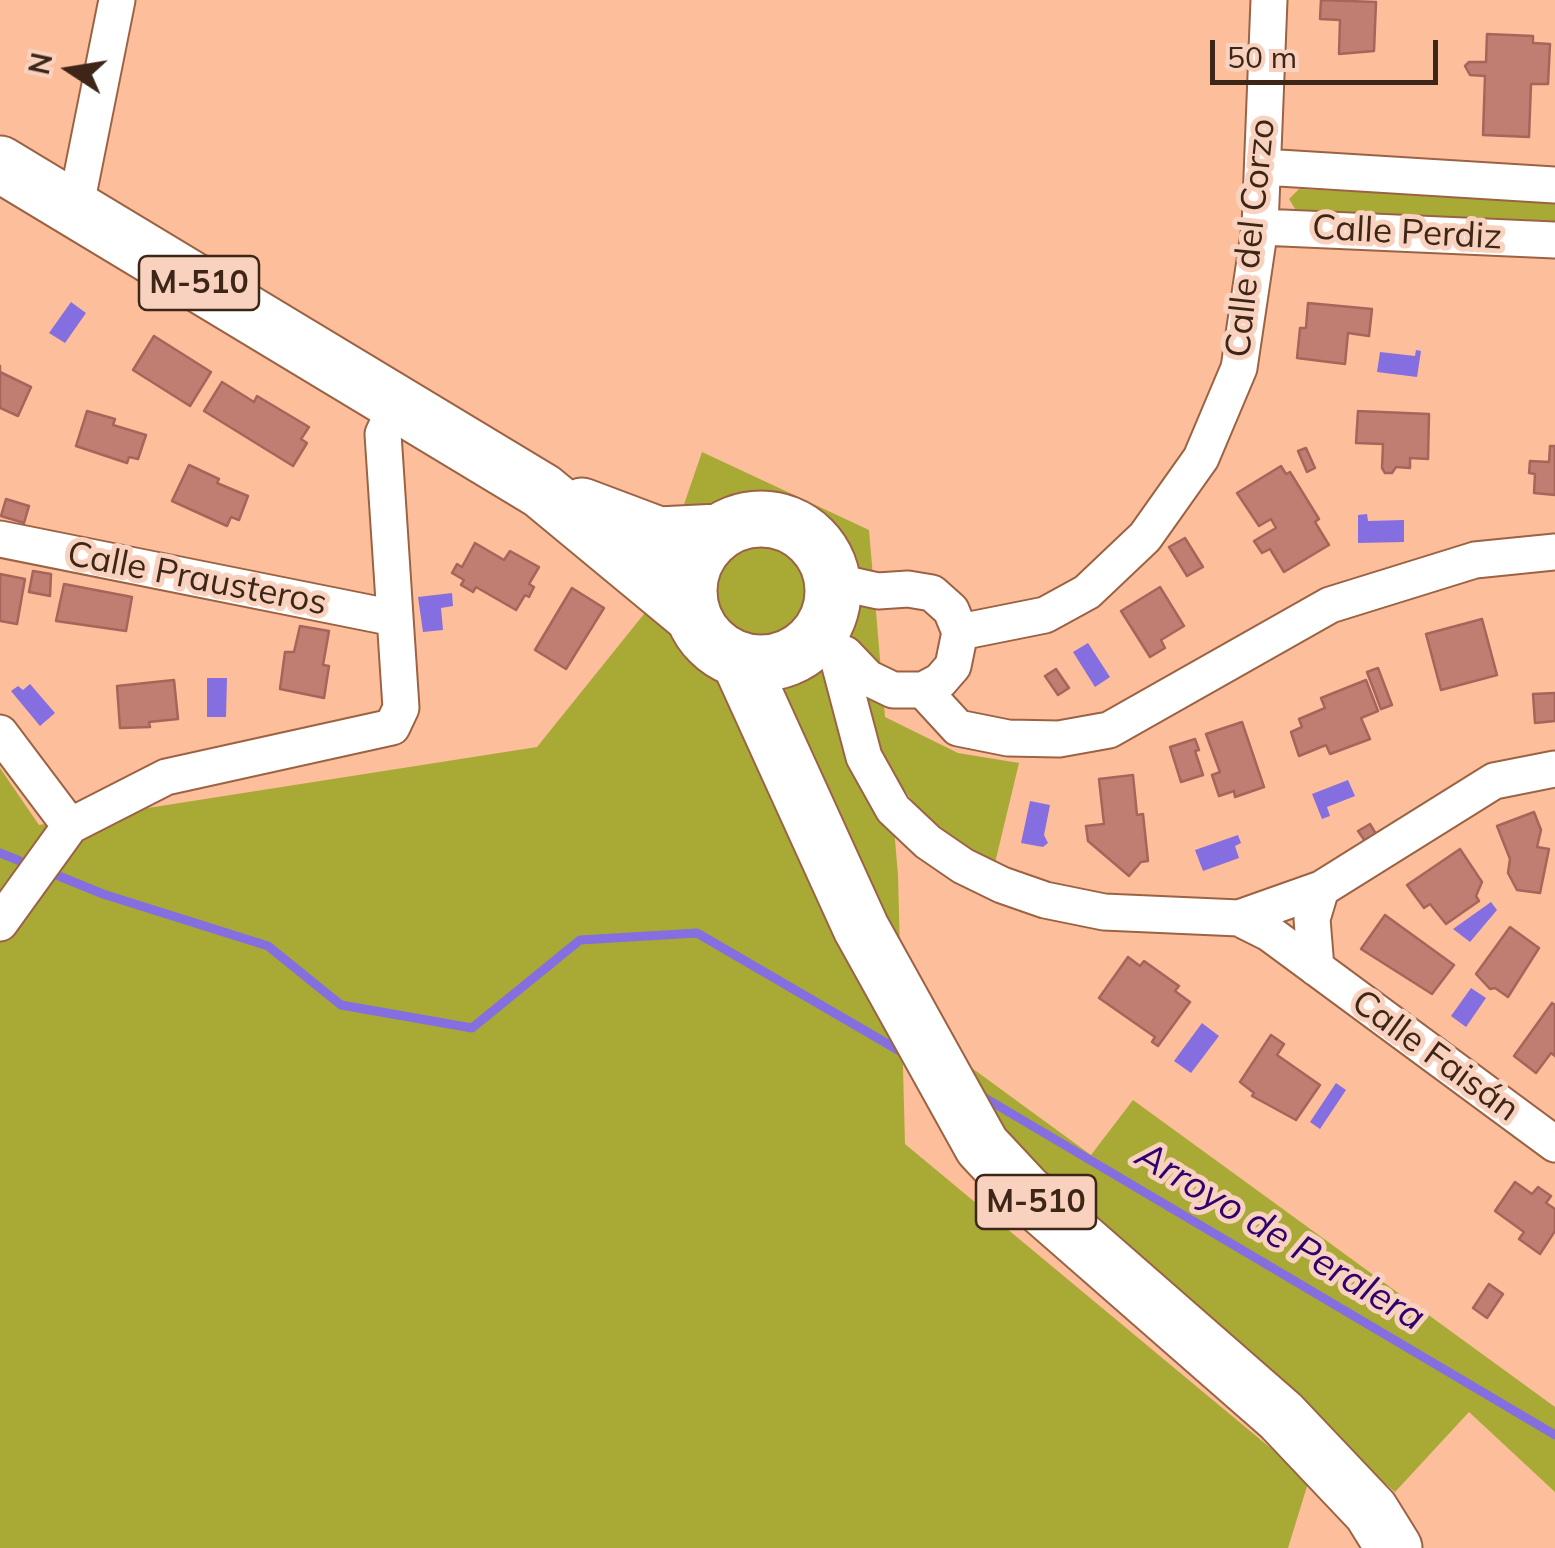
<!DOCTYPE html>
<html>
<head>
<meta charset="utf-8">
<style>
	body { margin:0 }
	#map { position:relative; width:1555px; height:1548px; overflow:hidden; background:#fdbe9c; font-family:Mulish,sans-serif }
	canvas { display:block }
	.north { position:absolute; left:20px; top:20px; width:100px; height:100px; -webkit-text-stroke:8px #f8d2be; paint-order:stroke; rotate:282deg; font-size:28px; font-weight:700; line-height:40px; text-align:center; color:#3d2618 }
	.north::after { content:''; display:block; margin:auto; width:35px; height:45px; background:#3d2618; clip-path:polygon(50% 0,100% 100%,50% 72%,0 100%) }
	.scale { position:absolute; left:1210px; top:40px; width:228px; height:45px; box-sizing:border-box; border:5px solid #3d2618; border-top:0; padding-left:12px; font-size:30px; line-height:35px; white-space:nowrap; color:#3d2618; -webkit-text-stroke:8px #f8d2be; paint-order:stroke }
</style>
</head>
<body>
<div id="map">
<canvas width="1555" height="1548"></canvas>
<div class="north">N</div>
<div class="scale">50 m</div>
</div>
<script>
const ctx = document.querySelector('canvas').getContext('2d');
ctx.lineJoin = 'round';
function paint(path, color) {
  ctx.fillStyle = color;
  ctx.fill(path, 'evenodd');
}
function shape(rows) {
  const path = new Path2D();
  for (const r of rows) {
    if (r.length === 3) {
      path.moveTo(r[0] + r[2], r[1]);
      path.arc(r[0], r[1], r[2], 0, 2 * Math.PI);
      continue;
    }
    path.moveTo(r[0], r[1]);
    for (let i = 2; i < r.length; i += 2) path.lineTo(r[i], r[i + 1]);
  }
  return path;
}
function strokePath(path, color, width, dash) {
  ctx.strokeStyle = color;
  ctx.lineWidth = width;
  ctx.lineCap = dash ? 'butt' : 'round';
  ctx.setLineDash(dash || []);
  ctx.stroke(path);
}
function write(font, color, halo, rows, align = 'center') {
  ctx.font = font + ' Mulish,sans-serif';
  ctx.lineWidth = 10;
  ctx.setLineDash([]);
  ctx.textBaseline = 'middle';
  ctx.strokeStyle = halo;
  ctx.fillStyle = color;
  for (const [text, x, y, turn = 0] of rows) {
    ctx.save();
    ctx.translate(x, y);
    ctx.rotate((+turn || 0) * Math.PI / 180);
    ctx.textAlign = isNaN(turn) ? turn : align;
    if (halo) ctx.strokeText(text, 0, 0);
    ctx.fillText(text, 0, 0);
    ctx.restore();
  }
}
const green = shape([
	[1299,189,1555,201,1555,226,1297,212,1289,199],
	[702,452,869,530,885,717,958,753,1019,763,995,863,948,835,920,811,889,770,898,875,905,1144,1309,1480,1288,1548,0,1548,0,768,39,825,537,747,648,609],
	[965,1063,1091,1155,1133,1100,1555,1407,1555,1492,1469,1412,1395,1492,1017,1160]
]);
const water = shape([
	[71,302,86,313,65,343,49,333],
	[1416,350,1421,351,1417,377,1377,372,1380,352,1415,356],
	[1367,514,1368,521,1404,520,1404,542,1358,543,1358,515],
	[452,593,453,606,441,608,443,630,423,632,418,597],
	[1088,643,1110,677,1095,687,1073,652],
	[207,678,227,678,226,717,207,717],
	[30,684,55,713,40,726,11,691,18,686,23,690],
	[1348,780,1355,796,1327,807,1330,816,1322,819,1312,794],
	[1030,801,1050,805,1044,835,1048,843,1043,847,1021,843],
	[1238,835,1241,843,1235,846,1239,858,1203,871,1195,850],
	[1491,902,1497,910,1470,942,1453,929],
	[1471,988,1486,998,1466,1027,1451,1016],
	[1202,1023,1219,1036,1191,1073,1174,1061],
	[1336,1083,1346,1090,1320,1129,1310,1122]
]);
const stream = shape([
	[0,853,30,865],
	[49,872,103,894,268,946,341,1005,472,1028,580,940,697,933,905,1054],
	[980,1095,1555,1435]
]);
const building = shape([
	[1321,0,1376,2,1374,51,1339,54,1340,20,1320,19,1321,0],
	[1487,34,1533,36,1533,43,1550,44,1548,84,1531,84,1529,137,1483,135,1485,76,1470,75,1465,66,1469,62,1486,62,1487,34],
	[1308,303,1372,309,1369,336,1348,333,1345,364,1297,358,1300,328,1306,328,1308,303],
	[154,336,211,372,190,406,133,370,154,336],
	[0,366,0,372,31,387,18,416,0,408,0,366],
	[222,382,254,402,257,396,309,427,301,439,307,443,293,466,204,411,222,382],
	[87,411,115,419,113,425,146,435,138,459,129,457,127,463,76,446,87,411],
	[1358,411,1429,414,1428,459,1410,458,1410,468,1396,467,1392,473,1385,473,1382,468,1383,444,1356,443,1358,411],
	[1550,446,1555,446,1555,495,1534,493,1535,474,1529,473,1530,461,1549,462,1550,446],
	[1306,448,1315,468,1307,472,1298,451,1306,448],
	[189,465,219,479,217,483,248,496,239,520,231,517,227,526,172,501,189,465],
	[1281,466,1286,474,1290,472,1319,519,1315,522,1329,545,1284,572,1270,549,1262,553,1254,541,1276,528,1271,519,1259,526,1237,493,1281,466],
	[6,499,29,506,24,523,1,516,6,499],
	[1185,538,1203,567,1187,576,1169,547,1185,538],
	[475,543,504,560,510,551,539,567,529,584,534,587,529,597,525,595,516,610,476,587,473,592,461,585,464,580,452,573,457,564,462,567,475,543],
	[33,571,51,574,50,596,29,592,33,571],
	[0,574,25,579,17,624,0,621,0,574],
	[64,584,132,597,126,631,56,621,64,584],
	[1160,587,1184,626,1161,640,1165,648,1150,657,1121,611,1160,587],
	[572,588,604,608,566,669,535,650,572,588],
	[1482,619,1497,675,1441,690,1426,634,1482,619],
	[300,626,329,631,323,665,329,666,324,698,280,689,285,652,294,652,300,626],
	[1378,668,1392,705,1381,709,1367,672,1378,668],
	[1056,669,1069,688,1058,695,1045,676,1056,669],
	[174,680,178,719,149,722,150,727,120,728,117,686,174,680],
	[1366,680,1378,711,1361,718,1370,739,1330,754,1326,745,1299,756,1291,732,1302,727,1299,719,1325,708,1321,698,1366,680],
	[1555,693,1555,721,1535,723,1533,694,1555,693],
	[1242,722,1264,787,1235,797,1234,791,1219,796,1212,775,1220,772,1206,734,1242,722],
	[1195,739,1199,750,1195,751,1203,775,1181,782,1170,747,1195,739],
	[1133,775,1137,815,1143,814,1148,861,1141,862,1129,876,1088,841,1086,826,1104,824,1099,779,1133,775],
	[1534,812,1541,830,1537,847,1549,849,1540,893,1517,890,1508,873,1510,859,1497,826,1534,812],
	[1370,824,1376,834,1365,841,1358,831,1370,824],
	[1460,849,1482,882,1476,896,1479,901,1446,924,1430,904,1424,908,1407,885,1460,849],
	[1385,915,1454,965,1432,994,1361,949,1385,915],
	[1510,927,1539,948,1508,997,1495,988,1490,989,1476,974,1510,927],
	[1128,957,1140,966,1144,961,1179,986,1175,991,1190,1002,1158,1046,1152,1042,1155,1037,1099,998,1128,957],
	[1552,1003,1555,1005,1555,1056,1551,1053,1536,1073,1514,1056,1552,1003],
	[1271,1035,1284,1044,1277,1055,1320,1085,1296,1120,1252,1096,1254,1093,1240,1082,1271,1035],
	[1515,1182,1532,1194,1538,1187,1551,1196,1546,1203,1555,1209,1555,1231,1540,1254,1519,1239,1524,1232,1495,1211,1515,1182],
	[1489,1284,1503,1294,1487,1318,1473,1308,1489,1284]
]);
const minor = shape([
	[1263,167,1555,185],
	[75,210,117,0],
	[1260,227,1555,240],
	[0,539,394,618],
	[960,632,1045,615,1087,592,1145,537,1201,458,1239,368,1260,227,1269,0],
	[832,649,845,654,868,678,893,690,923,690,940,681,953,666,960,632,951,610,932,593,908,589,878,591,833,581],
	[836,651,864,757,893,809,928,842,963,866,1002,885,1045,900,1104,912,1239,918,1321,889,1494,781,1555,769],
	[923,690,958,728,1008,738,1059,739,1109,730,1330,605,1475,560,1555,552],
	[0,733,70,826],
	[1239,918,1269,933,1555,1144],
	[0,923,70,826,166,777,392,727,401,708,383,434,397,404],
	[1316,968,1312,919,1321,889]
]);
const primary = shape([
	[0,164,542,491,693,616],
	[582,506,659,535,719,532],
	[761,591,72],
	[739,660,861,928,982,1146,1025,1192,1281,1416,1371,1511,1394,1548]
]);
const shields = [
	[199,283,120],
	[1036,1202,120]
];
const shieldNames = [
	["M-510",199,283],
	["M-510",1036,1202]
];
const streetNames = [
	["Calle Perdiz",1407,233,3],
	["Calle del Corzo",1251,238,-84],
	["Calle Prausteros",197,579,11],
	["Calle Faisán",1435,1056,36]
];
const waterNames = [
	["Arroyo de Peralera",1280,1237,31]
];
paint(green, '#a9aa36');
paint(water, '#856edf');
strokePath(stream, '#856edf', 9);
paint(building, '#c07e72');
strokePath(building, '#a5655a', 2.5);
strokePath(minor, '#9b6343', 39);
strokePath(primary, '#9b6343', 59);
strokePath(minor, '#fff', 35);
strokePath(primary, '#fff', 55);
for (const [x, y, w] of shields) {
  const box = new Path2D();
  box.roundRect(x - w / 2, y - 27, w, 54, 8);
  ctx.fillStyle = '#f8d2be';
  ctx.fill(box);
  strokePath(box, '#3d2618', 2.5);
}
write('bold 32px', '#3d2618', null, shieldNames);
write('35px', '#3d2618', '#f8d2be', streetNames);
write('italic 38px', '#2e016e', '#f8d2be', waterNames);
</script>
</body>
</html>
